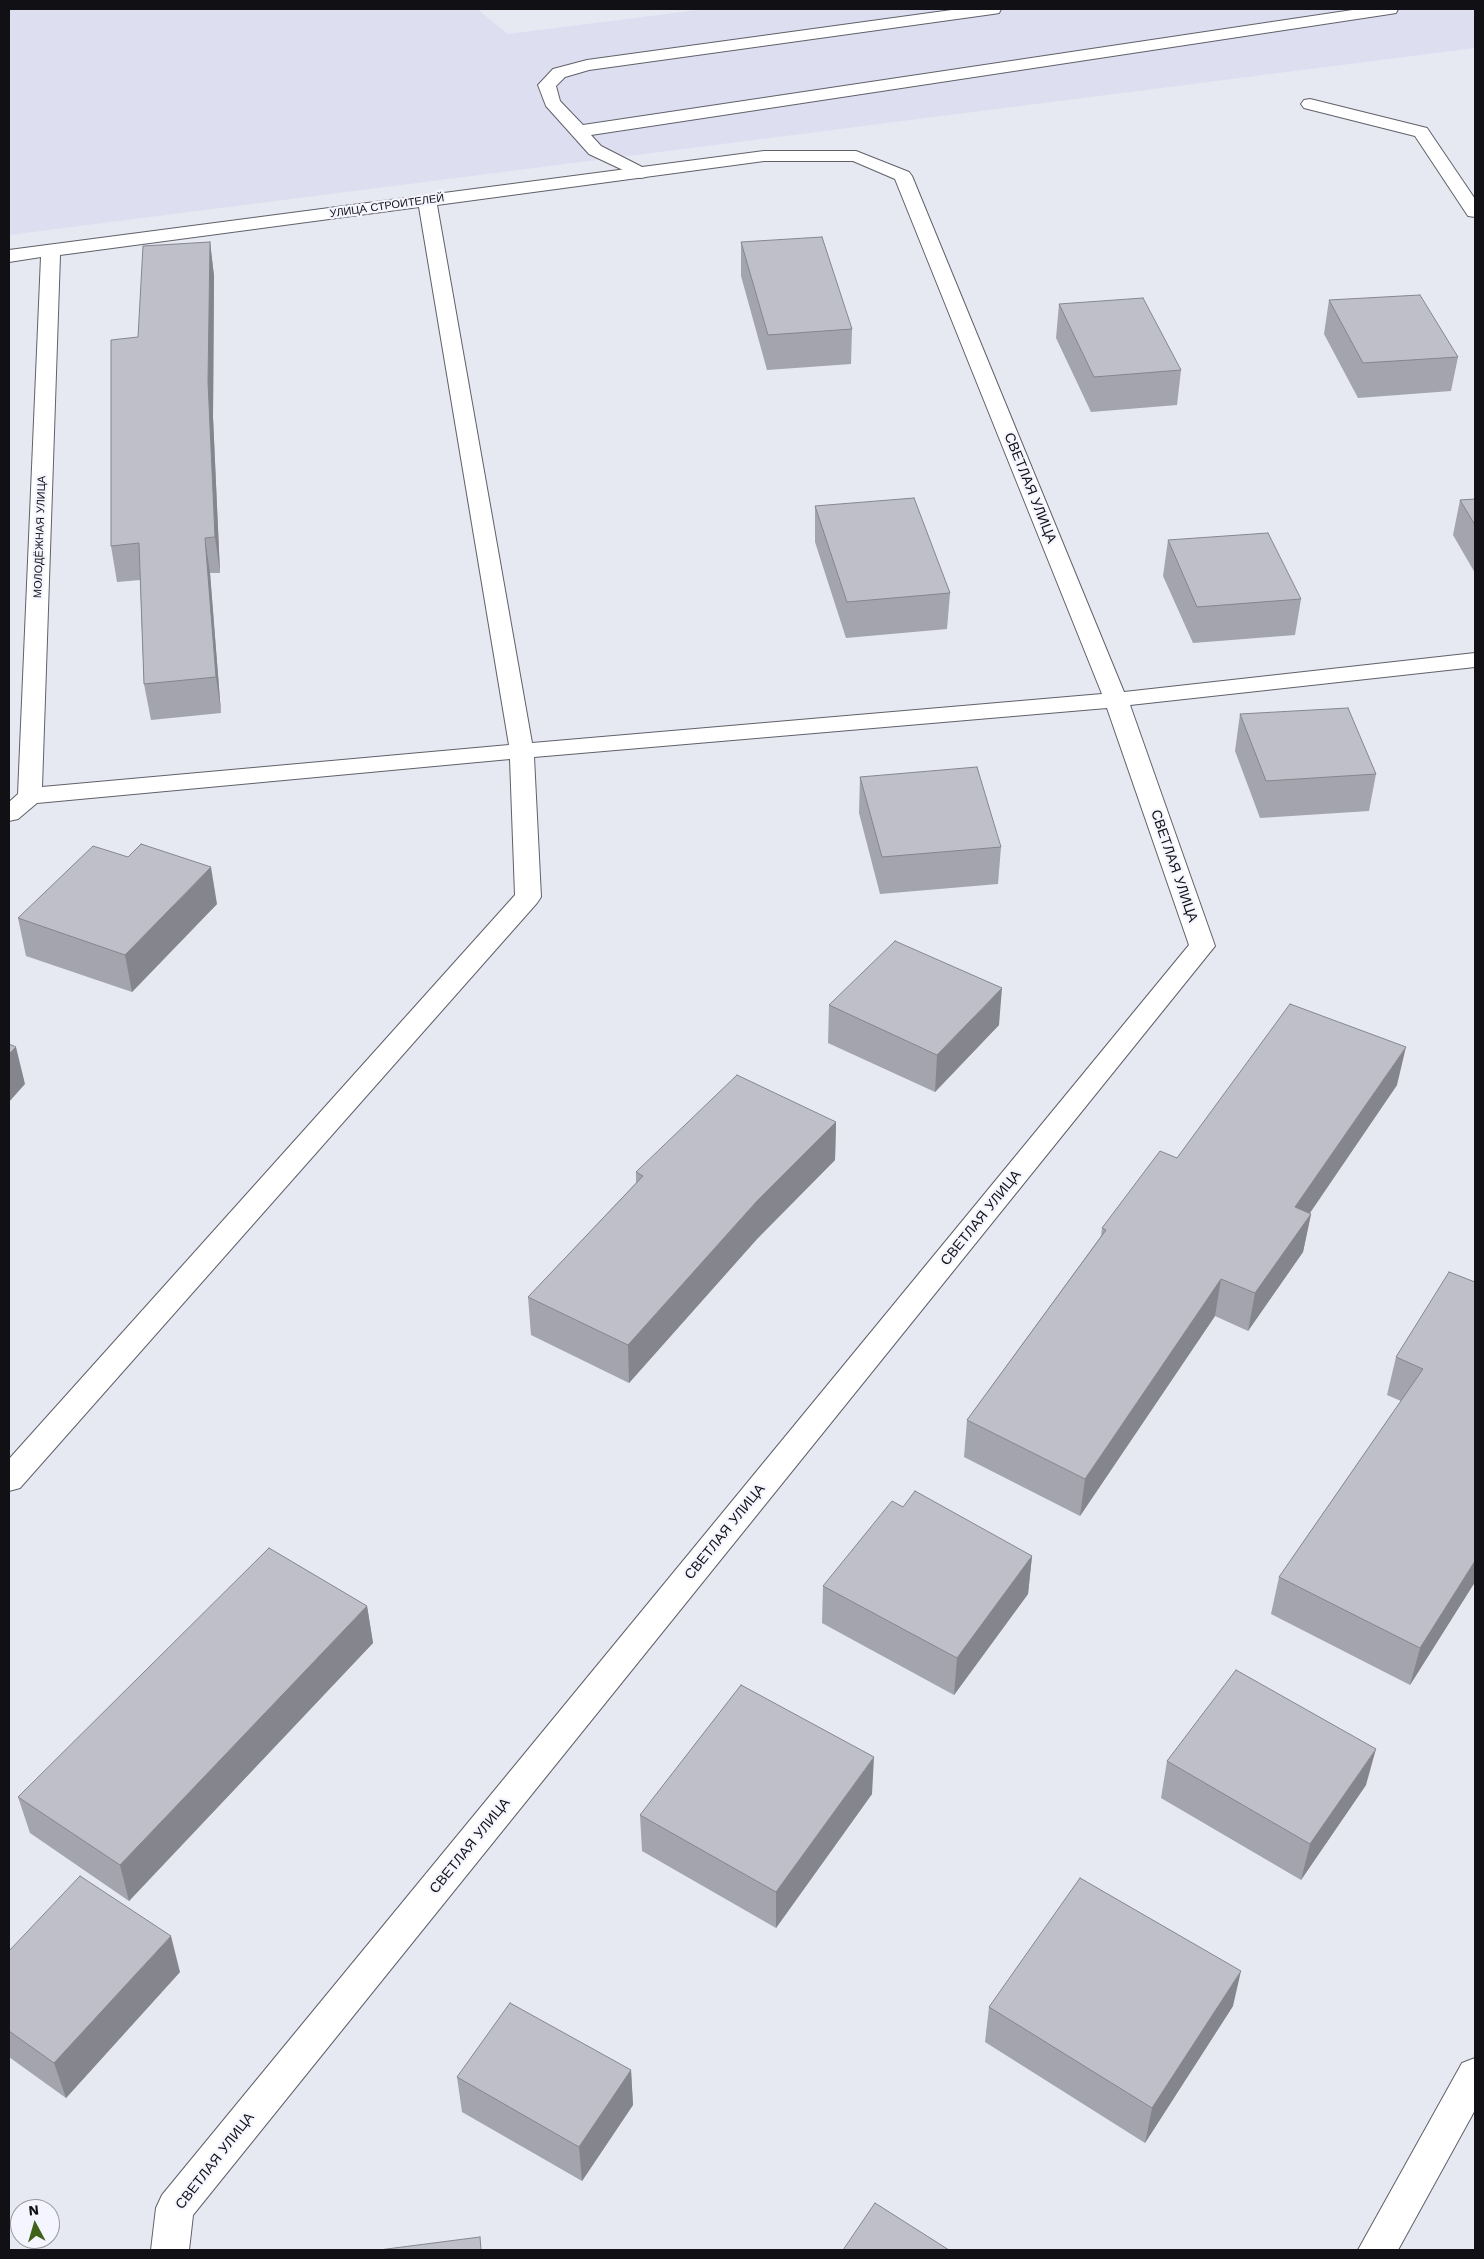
<!DOCTYPE html>
<html>
<head>
<meta charset="utf-8">
<style>
	body { margin:0 }
	#map { position:relative; width:1484px; height:2259px; overflow:hidden; background:#e6e8f2; font-family:"Work Sans",sans-serif }
	canvas { display:block }
	.frame { position:absolute; inset:0; border:10px solid #111115; pointer-events:none }
	.north { position:absolute; left:10px; top:2199px; width:50px; height:50px; box-sizing:border-box; background:#f4f5fe; border:1px solid #999aa1; border-radius:50%; rotate:354deg; font-size:14px; font-weight:700; line-height:20px; text-align:center; color:#111115 }
	.north::after { content:''; display:block; margin:auto; width:18px; height:22px; background:#406219; clip-path:polygon(50% 0,100% 100%,50% 72%,0 100%) }
</style>
</head>
<body>
<div id="map">
<canvas width="1484" height="2259"></canvas>
<div class="frame"></div>
<div class="north">N</div>
</div>
<script>
const ctx = document.querySelector('canvas').getContext('2d');
ctx.lineJoin = 'round';
function paint(path, color) {
  ctx.fillStyle = color;
  ctx.fill(path, 'evenodd');
}
function shape(rows) {
  const path = new Path2D();
  for (const r of rows) {
    path.moveTo(r[0], r[1]);
    for (let i = 2; i < r.length; i += 2) path.lineTo(r[i], r[i + 1]);
  }
  return path;
}
function strokePath(path, color, width, dash) {
  ctx.strokeStyle = color;
  ctx.lineWidth = width;
  ctx.lineCap = dash ? 'butt' : 'round';
  ctx.setLineDash(dash || []);
  ctx.stroke(path);
}
function write(font, color, halo, rows, align = 'center') {
  ctx.font = font + ' "Work Sans",sans-serif';
  ctx.lineWidth = 4.5;
  ctx.setLineDash([]);
  ctx.textBaseline = 'middle';
  ctx.strokeStyle = halo;
  ctx.fillStyle = color;
  for (const [text, x, y, turn = 0] of rows) {
    ctx.save();
    ctx.translate(x, y);
    ctx.rotate((+turn || 0) * Math.PI / 180);
    ctx.textAlign = isNaN(turn) ? turn : align;
    if (halo) ctx.strokeText(text, 0, 0);
    ctx.fillText(text, 0, 0);
    ctx.restore();
  }
}
const built = shape([
	[14,9,477,9,508,34,705,9,1475,9,1475,48,9,235,9,10]
]);
const lane = shape([
	[959,9,1001,9,999,13,993,14,589,70,565,77,556,86,560,101,583,125,1359,9,1398,9,1396,13,1390,14,591,135,601,146,646,169,649,173,646,177,640,178,589,154,546,106,538,85,553,69,587,60,959,9]
]);
const street = shape([
	[1310,99,1427,128,1475,199,1475,217,1468,216,1415,136,1304,108,1301,104,1304,100,1310,99],
	[764,151,856,151,909,172,912,176,1124,692,1475,653,1475,667,1130,705,1215,946,193,2215,189,2250,151,2250,156,2208,162,2195,1189,945,1107,708,534,757,541,897,537,903,20,1488,9,1491,9,1459,515,895,510,759,37,803,18,819,9,821,9,802,18,794,41,257,9,262,9,250,764,151],
	[764,161,853,161,895,179,1102,694,532,743,437,205,764,161],
	[419,207,509,745,42,787,60,255,419,207],
	[1475,2058,1475,2110,1398,2250,1358,2250,1462,2063,1475,2058]
]);
const wall = shape([
	[210,242,214,276,213,417,220,573,210,573,221,713,151,720,144,684,140,580,117,582,111,546,138,337],
	[741,242,852,329,851,364,767,370,741,276],
	[1329,300,1458,357,1451,391,1358,398,1324,334],
	[1059,304,1181,370,1177,405,1091,412,1056,338],
	[1475,499,1475,573,1453,535,1460,500],
	[815,506,950,593,947,629,846,638,815,542],
	[1168,540,1301,599,1295,635,1193,643,1163,576],
	[1240,714,1376,774,1369,811,1260,818,1235,751],
	[860,777,1001,847,998,884,880,894,859,813],
	[217,904,132,992,26,956,18,918],
	[829,1005,999,1025,935,1092,828,1043],
	[1397,1085,1310,1213,1311,1214,1303,1252,1248,1331,1215,1316,1080,1516,964,1457,967,1420,1101,1236,1102,1228,1177,1158],
	[836,1122,835,1160,757,1239,629,1383,531,1335,528,1297,636,1183,636,1172],
	[1475,1282,1475,1582,1410,1685,1271,1614,1279,1577,1401,1401,1387,1395,1396,1357],
	[903,1507,1032,1556,1028,1594,954,1695,822,1623,823,1586],
	[367,1606,373,1643,129,1901,30,1833,18,1797],
	[1167,1761,1366,1785,1301,1880,1161,1798],
	[872,1794,776,1928,642,1851,640,1815],
	[9,1951,180,1972,66,2098,9,2057],
	[1233,2006,1145,2143,985,2042,989,2007],
	[631,2070,633,2105,582,2181,462,2112,457,2077]
]);
const shadedWall = shape([
	[210,242,214,276,213,417,220,573,215,537,208,382],
	[205,538,210,573,221,713,216,677],
	[211,867,217,904,132,992,125,955],
	[1002,988,999,1025,935,1092,937,1055],
	[16,1047,25,1084,9,1102,9,1054],
	[1406,1047,1397,1085,1288,1245,1295,1207],
	[836,1122,835,1160,757,1239,629,1383,628,1345,757,1201],
	[1311,1214,1303,1252,1248,1331,1255,1293],
	[1221,1279,1215,1316,1080,1516,1085,1479],
	[1032,1556,1028,1594,954,1695,957,1658],
	[1475,1561,1475,1582,1410,1685,1420,1648],
	[367,1606,373,1643,129,1901,120,1865],
	[1376,1749,1366,1785,1301,1880,1310,1844],
	[874,1757,872,1794,776,1928,776,1892],
	[171,1936,180,1972,66,2098,54,2063],
	[1241,1971,1233,2006,1145,2143,1152,2108],
	[631,2070,633,2105,582,2181,579,2147]
]);
const building = shape([
	[822,237,852,329,768,335,741,242,822,237],
	[210,242,208,382,215,537,205,538,216,677,144,684,139,543,111,546,111,340,138,337,143,246,210,242],
	[1420,295,1458,357,1363,363,1329,300,1420,295],
	[1143,298,1181,370,1094,377,1059,304,1143,298],
	[914,498,950,593,847,602,815,506,914,498],
	[1475,499,1475,525,1460,500,1475,499],
	[1268,533,1301,599,1197,607,1168,540,1268,533],
	[1348,708,1376,774,1266,781,1240,714,1348,708],
	[977,767,1001,847,882,857,860,777,977,767],
	[141,844,211,867,125,955,18,918,93,846,128,857,141,844],
	[895,941,1002,988,937,1055,829,1005,895,941],
	[1290,1004,1406,1047,1295,1207,1311,1214,1255,1293,1221,1279,1085,1479,967,1420,1106,1230,1102,1228,1160,1151,1177,1158,1290,1004],
	[9,1044,16,1047,9,1054,9,1044],
	[737,1075,836,1122,757,1201,628,1345,528,1297,643,1176,636,1172,737,1075],
	[1449,1272,1475,1282,1475,1561,1420,1648,1279,1577,1423,1369,1396,1357,1449,1272],
	[915,1491,1032,1556,957,1658,823,1586,892,1501,903,1507,915,1491],
	[269,1548,367,1606,120,1865,18,1797,269,1548],
	[1236,1670,1376,1749,1310,1844,1167,1761,1236,1670],
	[741,1685,874,1757,776,1892,640,1815,741,1685],
	[80,1876,171,1936,54,2063,9,2031,9,1951,80,1876],
	[1080,1878,1241,1971,1152,2108,989,2007,1080,1878],
	[510,2003,631,2070,579,2147,457,2077,510,2003],
	[875,2203,949,2250,843,2250,875,2203],
	[480,2237,481,2250,379,2250,480,2237]
]);
const farStreetnames = [
	["УЛИЦА СТРОИТЕЛЕЙ",387,206,-8],
	["МОЛОДЁЖНАЯ УЛИЦА",40,537,-88]
];
const streetNames = [
	["СВЕТЛАЯ УЛИЦА",1030,488,68],
	["СВЕТЛАЯ УЛИЦА",1174,866,71],
	["СВЕТЛАЯ УЛИЦА",981,1218,-51],
	["СВЕТЛАЯ УЛИЦА",725,1532,-51],
	["СВЕТЛАЯ УЛИЦА",470,1846,-51],
	["СВЕТЛАЯ УЛИЦА",215,2161,-52]
];
paint(built, '#dddff1');
strokePath(lane, '#60616a', 2);
strokePath(street, '#60616a', 2);
paint(lane, '#fff');
paint(street, '#fff');
paint(wall, '#a3a4ad');
paint(shadedWall, '#85868d');
paint(building, '#bebfc9');
strokePath(building, '#85868d', 1);
write('11px', '#111115', '#f4f5fe', farStreetnames);
write('14px', '#111115', '#f4f5fe', streetNames);
</script>
</body>
</html>
